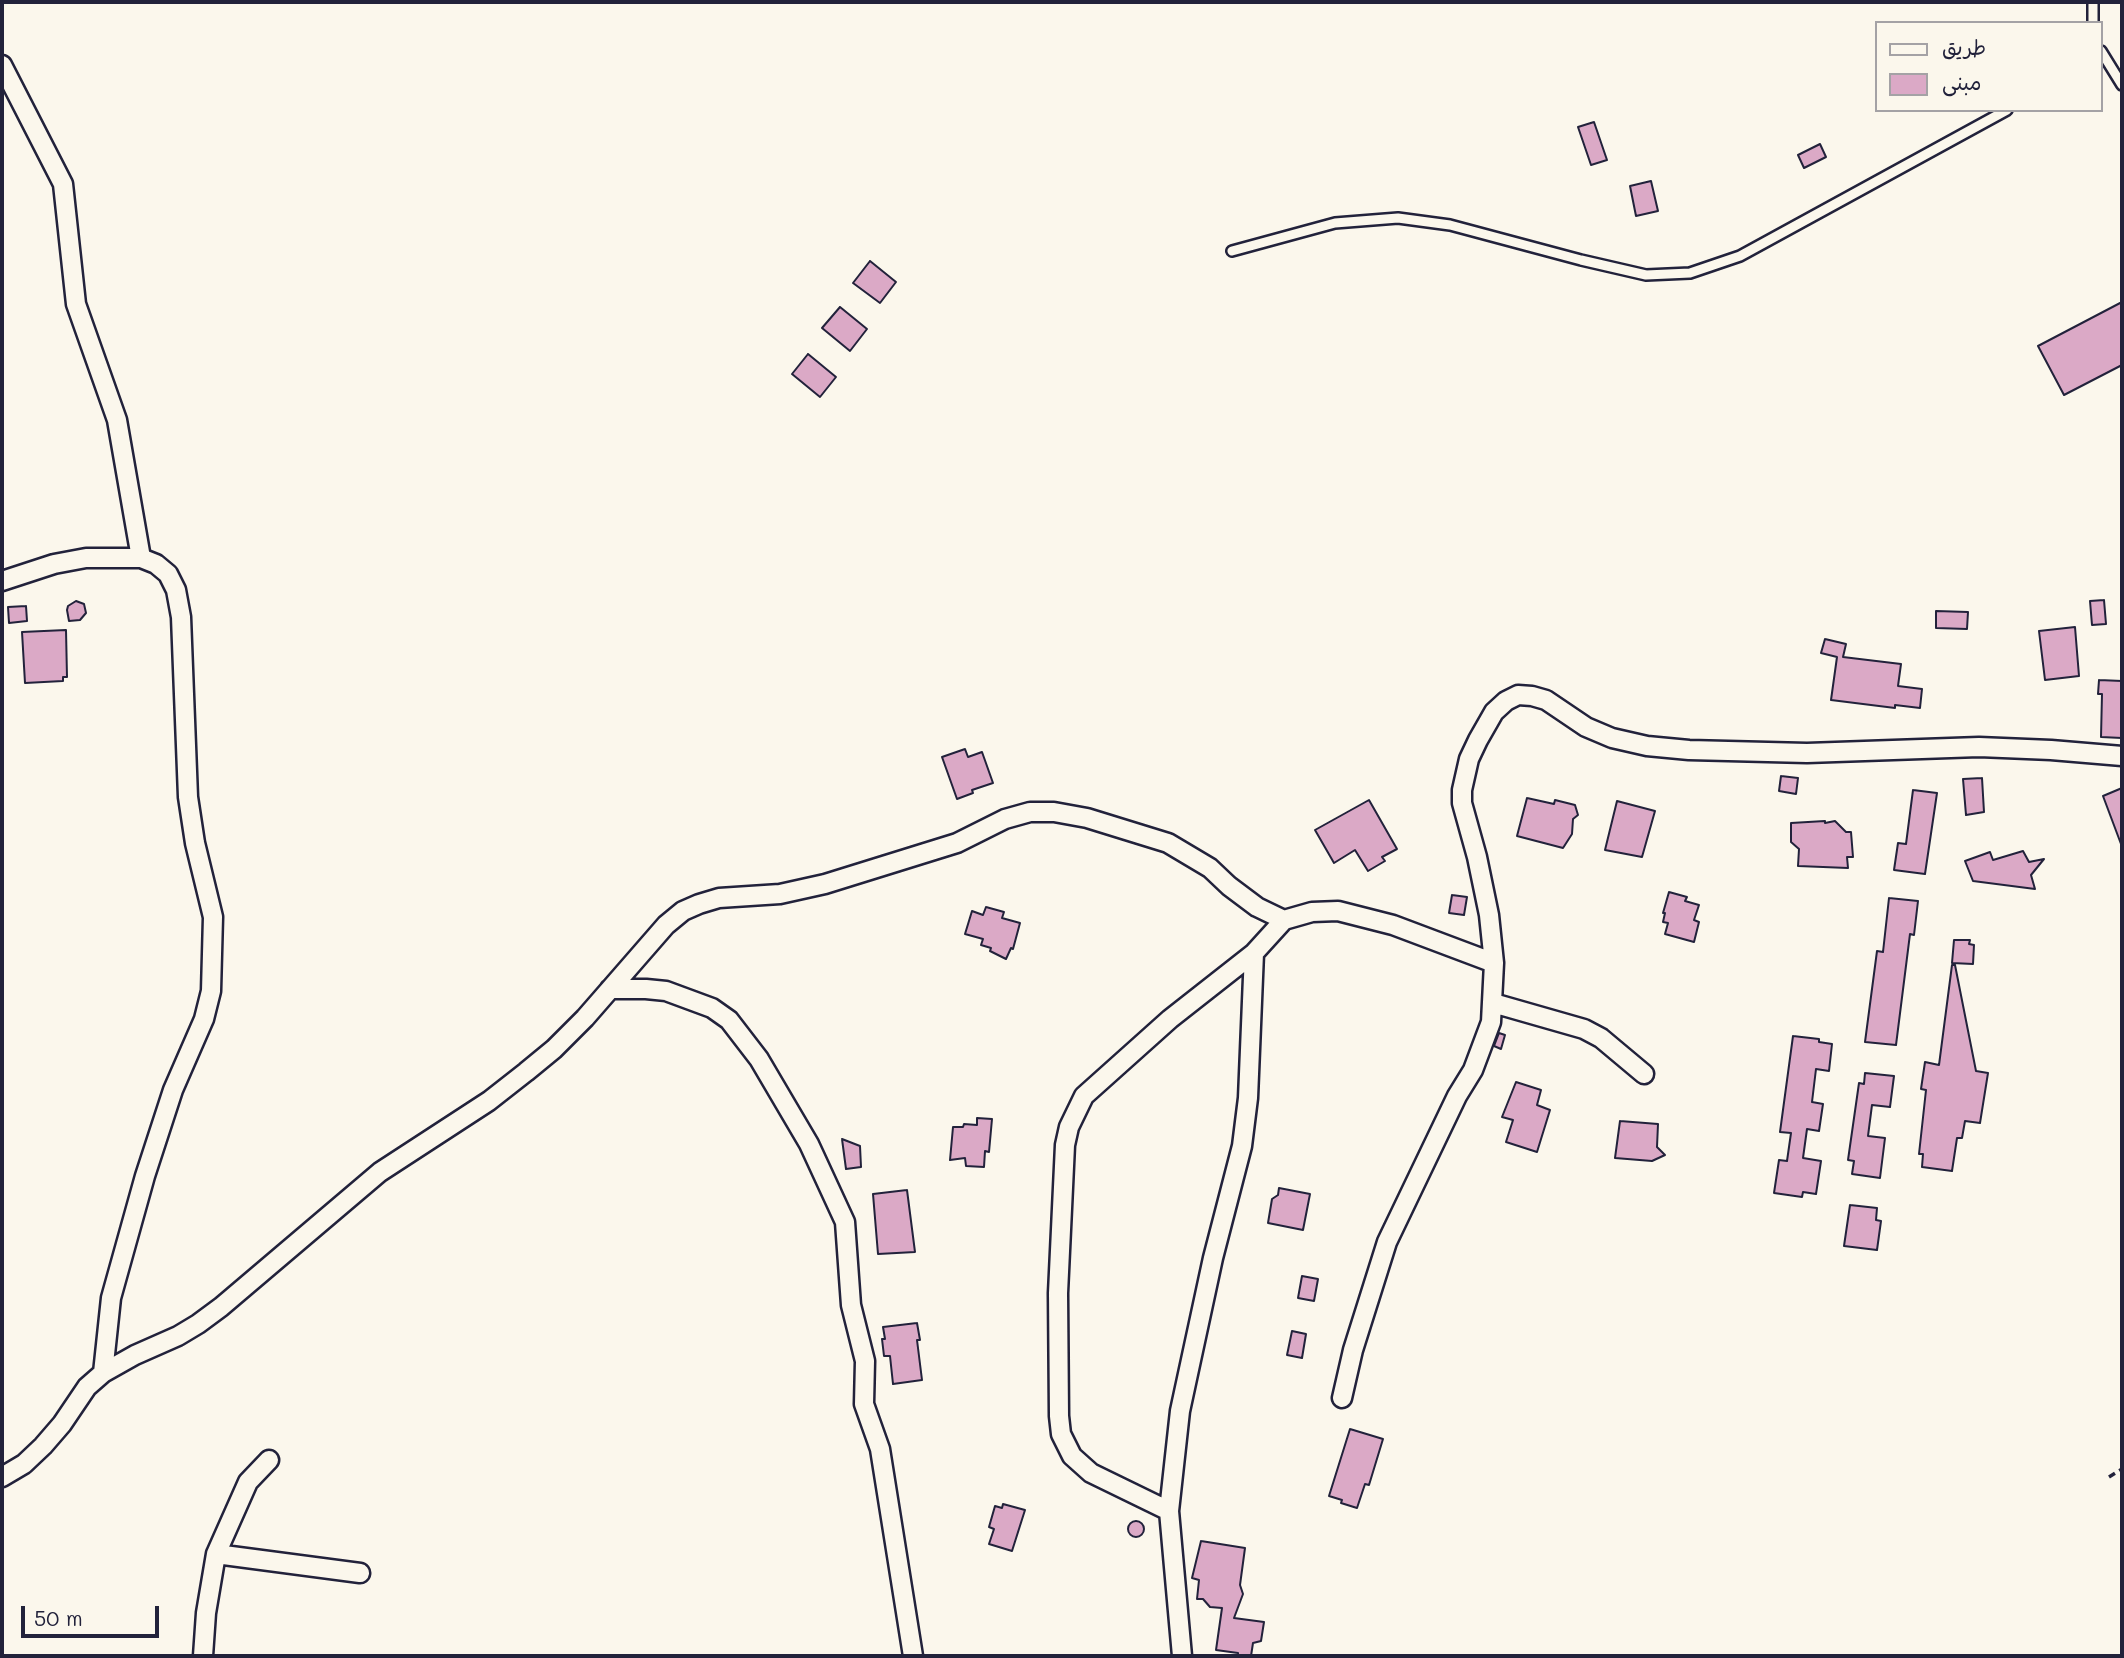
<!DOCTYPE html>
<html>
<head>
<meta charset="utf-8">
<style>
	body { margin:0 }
	#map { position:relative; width:2124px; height:1658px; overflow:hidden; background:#fbf7ec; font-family:Mali,"Playpen Sans Arabic",sans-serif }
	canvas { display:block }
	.frame { position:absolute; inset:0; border:4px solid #22223b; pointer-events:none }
	.legend { position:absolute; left:1875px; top:21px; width:228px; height:91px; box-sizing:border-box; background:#fbf7ec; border:2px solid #a4a2a5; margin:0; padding:9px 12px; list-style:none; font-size:21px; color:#22223b }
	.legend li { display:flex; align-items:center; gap:14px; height:35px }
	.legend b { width:35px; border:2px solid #a4a2a5 }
	.scale { position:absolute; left:21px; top:1606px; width:138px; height:32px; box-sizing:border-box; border:4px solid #22223b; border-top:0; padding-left:9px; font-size:21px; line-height:24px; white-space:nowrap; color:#22223b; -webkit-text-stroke:5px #fbf7ec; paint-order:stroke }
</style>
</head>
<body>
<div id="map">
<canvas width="2124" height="1658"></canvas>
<div class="frame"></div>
<ul class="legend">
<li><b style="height:9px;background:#fbf7ec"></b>طريق</li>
<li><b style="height:19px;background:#dba9c6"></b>مبنى</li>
</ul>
<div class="scale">50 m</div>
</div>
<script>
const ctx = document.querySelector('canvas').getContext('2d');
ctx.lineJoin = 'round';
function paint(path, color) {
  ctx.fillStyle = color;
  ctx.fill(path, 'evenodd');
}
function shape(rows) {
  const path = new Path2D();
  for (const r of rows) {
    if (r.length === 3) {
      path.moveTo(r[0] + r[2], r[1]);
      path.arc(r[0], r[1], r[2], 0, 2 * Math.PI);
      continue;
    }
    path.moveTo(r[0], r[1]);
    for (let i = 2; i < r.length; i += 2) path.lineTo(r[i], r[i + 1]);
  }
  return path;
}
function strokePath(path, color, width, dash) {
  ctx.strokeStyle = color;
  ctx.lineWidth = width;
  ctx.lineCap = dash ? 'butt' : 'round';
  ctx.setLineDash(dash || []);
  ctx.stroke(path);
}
const building = shape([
	[1594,122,1607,160,1591,165,1578,127,1594,122],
	[1820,144,1826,157,1804,168,1798,155,1820,144],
	[1651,181,1658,211,1636,216,1630,186,1651,181],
	[870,261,896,282,880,303,853,283,870,261],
	[2122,302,2122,365,2064,395,2038,346,2122,302],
	[840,307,867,329,850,351,822,328,840,307],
	[808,354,836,377,820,397,792,374,808,354],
	[2104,600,2106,624,2092,625,2090,601,2104,600],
	[76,601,84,604,86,613,80,620,69,621,67,610,68,606,76,601],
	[26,606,27,621,9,623,8,607,26,606],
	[1936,611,1968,612,1967,629,1936,628,1936,611],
	[2075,627,2079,676,2045,680,2039,631,2075,627],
	[66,630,67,677,63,677,63,681,25,683,22,632,66,630],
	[1825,639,1846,644,1843,657,1901,664,1898,686,1922,689,1920,708,1895,705,1895,708,1831,700,1837,657,1821,653,1825,639],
	[2099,680,2122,681,2122,738,2101,737,2102,694,2098,694,2099,680],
	[965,749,968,757,982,752,993,783,972,790,973,793,957,799,942,757,965,749],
	[1781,776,1798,778,1796,794,1779,791,1781,776],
	[1982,778,1984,812,1966,815,1963,779,1982,778],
	[2122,788,2122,844,2121,844,2103,796,2122,788],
	[1913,790,1937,793,1925,874,1894,870,1898,843,1906,844,1913,790],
	[1527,798,1554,804,1555,800,1575,805,1578,815,1573,819,1572,834,1563,848,1517,836,1527,798],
	[1369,800,1397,849,1382,857,1385,861,1368,871,1355,850,1334,863,1315,830,1369,800],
	[1617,801,1655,811,1642,857,1605,850,1617,801],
	[1825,821,1825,823,1835,821,1846,832,1851,832,1853,857,1847,857,1848,868,1798,866,1799,849,1791,842,1791,823,1825,821],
	[2023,851,2029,862,2044,859,2031,875,2035,889,1973,881,1965,861,1990,852,1993,860,2023,851],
	[1669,892,1687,897,1685,901,1699,905,1694,920,1699,922,1694,942,1665,934,1668,923,1663,922,1665,913,1663,913,1669,892],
	[1452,895,1467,897,1464,915,1449,913,1452,895],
	[1889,898,1918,901,1914,935,1910,934,1896,1045,1865,1042,1877,951,1883,952,1889,898],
	[986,907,1004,912,1002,918,1020,923,1013,949,1011,948,1006,959,990,951,991,948,981,945,983,939,965,934,972,911,983,915,986,907],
	[1954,940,1970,940,1969,944,1974,945,1973,964,1952,963,1954,940],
	[1952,965,1955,965,1976,1071,1988,1073,1980,1123,1965,1121,1962,1138,1957,1138,1952,1171,1922,1167,1923,1154,1919,1154,1926,1090,1921,1089,1925,1062,1939,1065,1952,965],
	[1499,1033,1505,1035,1501,1049,1494,1046,1499,1033],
	[1793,1036,1819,1039,1819,1042,1832,1044,1829,1071,1816,1069,1812,1102,1823,1104,1819,1131,1807,1129,1803,1158,1821,1161,1816,1194,1803,1192,1802,1197,1774,1193,1779,1160,1787,1161,1791,1133,1780,1132,1793,1036],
	[1865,1073,1894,1076,1890,1107,1872,1105,1868,1136,1885,1138,1880,1178,1852,1174,1854,1161,1848,1160,1859,1083,1864,1084,1865,1073],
	[1516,1082,1541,1090,1537,1105,1550,1110,1537,1152,1506,1142,1513,1120,1502,1117,1516,1082],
	[977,1118,992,1119,989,1152,985,1151,984,1167,966,1166,965,1158,950,1160,953,1127,963,1127,964,1124,977,1125,977,1118],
	[1620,1121,1658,1124,1657,1147,1665,1155,1652,1161,1615,1158,1620,1121],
	[842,1139,860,1146,861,1167,846,1169,842,1139],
	[1279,1188,1310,1194,1303,1230,1268,1223,1272,1199,1278,1195,1279,1188],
	[907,1190,915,1252,878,1254,873,1194,907,1190],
	[1850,1205,1877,1208,1876,1220,1881,1221,1877,1250,1844,1246,1850,1205],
	[1302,1276,1318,1279,1314,1301,1298,1298,1302,1276],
	[917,1323,920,1340,917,1340,922,1380,893,1384,890,1356,884,1356,882,1339,885,1339,883,1327,917,1323],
	[1292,1331,1306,1334,1302,1358,1287,1355,1292,1331],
	[1350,1429,1383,1439,1369,1485,1365,1484,1357,1508,1341,1503,1342,1500,1329,1496,1350,1429],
	[1003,1504,1025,1510,1012,1551,989,1544,994,1529,989,1527,995,1506,1002,1508,1003,1504],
	[1136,1529,8],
	[1201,1541,1245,1548,1240,1585,1243,1594,1234,1618,1264,1622,1261,1641,1253,1643,1251,1656,1238,1656,1238,1653,1216,1650,1222,1608,1210,1607,1203,1599,1197,1599,1199,1580,1192,1578,1201,1541]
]);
const path = shape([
	[2109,1477,2122,1469]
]);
const service = shape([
	[2093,23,2093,2],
	[2101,51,2122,85],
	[1232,251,1335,223,1398,218,1450,225,1581,260,1646,275,1690,273,1740,256,2007,110]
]);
const minor = shape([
	[2,65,63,184,76,304,117,420,141,558],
	[2,581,54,564,86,558,141,558,156,564,168,574,176,590,181,617,188,797,195,843,213,917,211,991,204,1019,173,1090,145,1176,111,1298,103,1373],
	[610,989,646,989,666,991,712,1008,729,1020,759,1059,809,1144,845,1222,851,1305,865,1361,864,1404,880,1449,913,1656],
	[1493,1003,1584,1029,1601,1038,1644,1074],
	[1342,1398,1353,1350,1387,1242,1457,1096,1473,1070,1491,1022,1494,963,1489,915,1477,857,1462,803,1462,790,1469,759,1478,740,1494,712,1506,701,1518,695,1532,696,1546,700,1586,727,1612,738,1647,746,1689,750,1807,753,1979,747,2051,750,2122,756],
	[2,1477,24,1464,43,1446,62,1424,87,1387,103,1373,135,1355,178,1336,198,1324,221,1307,380,1172,489,1101,526,1072,554,1049,585,1018,666,925,683,911,699,904,719,898,780,894,825,884,957,843,1005,819,1030,812,1054,812,1087,818,1168,843,1210,868,1229,886,1257,907,1284,920],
	[1169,1511,1091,1473,1072,1456,1061,1434,1059,1416,1058,1293,1065,1145,1069,1127,1084,1096,1170,1019,1254,953,1284,920,1312,912,1338,911,1393,925,1494,963],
	[216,1554,360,1573],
	[203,1656,206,1613,216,1554,248,1482,269,1460],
	[1182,1656,1169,1511,1180,1411,1213,1258,1242,1146,1248,1098,1254,953]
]);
paint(building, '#dba9c6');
strokePath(building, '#22223b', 2);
strokePath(service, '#22223b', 14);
strokePath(minor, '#22223b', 23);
strokePath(path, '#22223b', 3.5, [7, 5]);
strokePath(service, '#fbf7ec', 9);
strokePath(minor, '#fbf7ec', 18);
</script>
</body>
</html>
